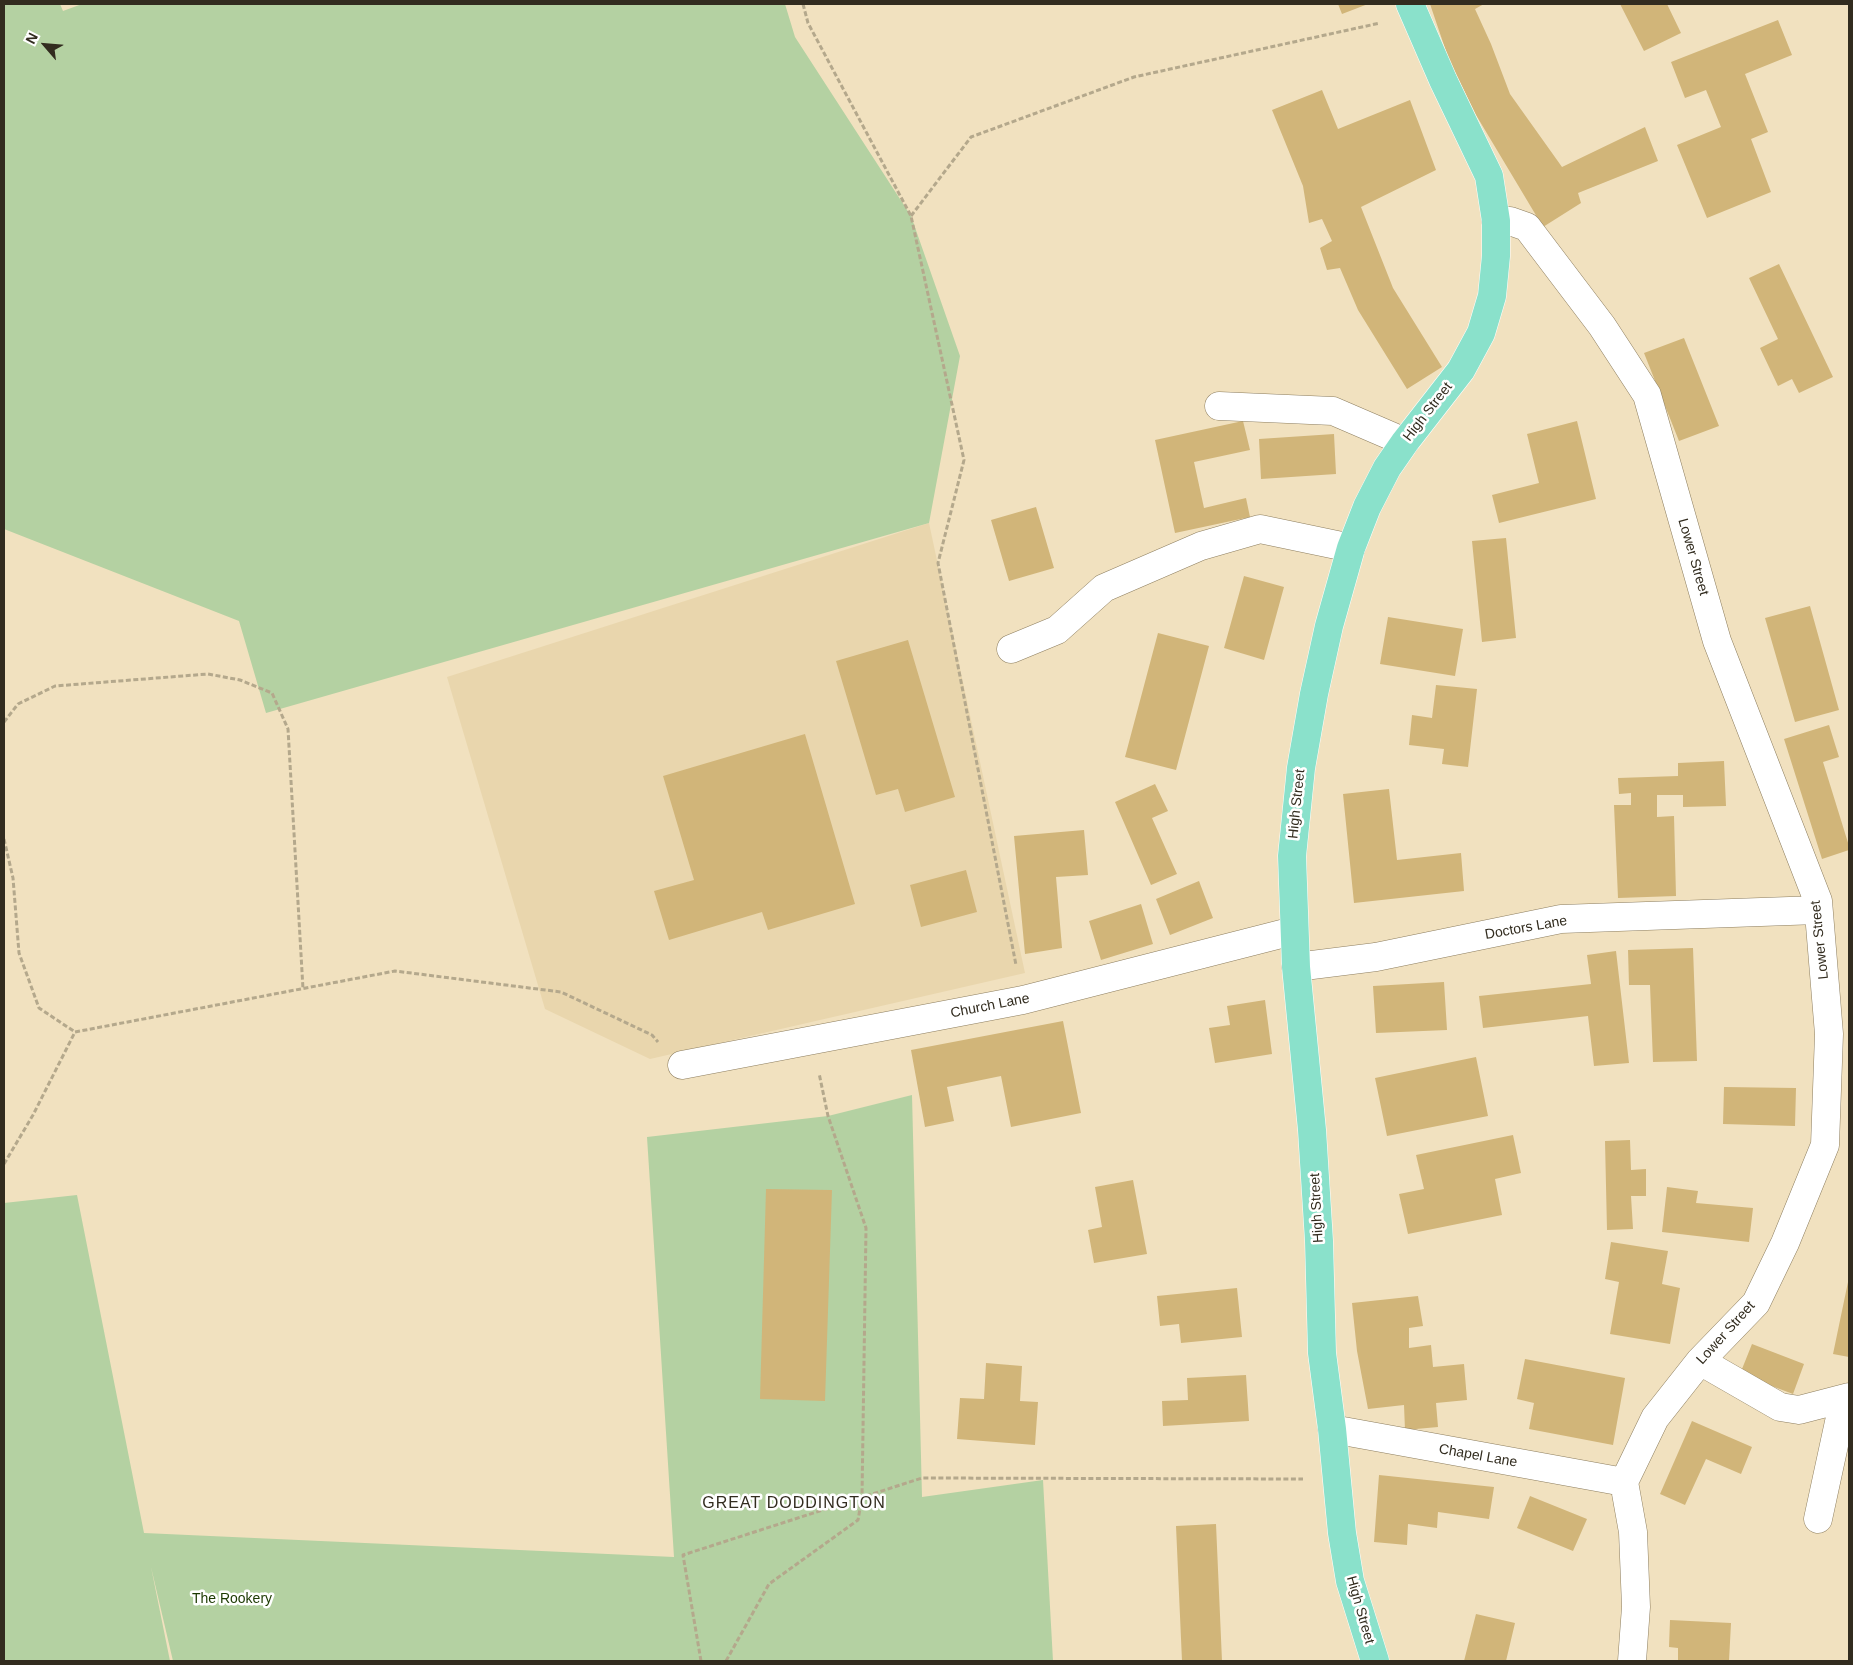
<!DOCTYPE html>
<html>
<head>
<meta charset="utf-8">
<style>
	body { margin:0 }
	#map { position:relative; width:1853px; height:1665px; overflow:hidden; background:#f1e1bf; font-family:Arial,sans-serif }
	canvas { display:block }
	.frame { position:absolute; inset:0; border:5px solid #322c1f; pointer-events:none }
	.north { position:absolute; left:20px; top:20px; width:50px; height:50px; -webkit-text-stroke:4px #fff; paint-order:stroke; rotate:297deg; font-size:14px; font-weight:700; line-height:20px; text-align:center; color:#322c1f }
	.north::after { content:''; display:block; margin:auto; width:18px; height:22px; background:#322c1f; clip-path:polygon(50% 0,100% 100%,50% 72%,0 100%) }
</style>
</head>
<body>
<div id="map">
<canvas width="1853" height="1665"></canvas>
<div class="frame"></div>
<div class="north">N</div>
</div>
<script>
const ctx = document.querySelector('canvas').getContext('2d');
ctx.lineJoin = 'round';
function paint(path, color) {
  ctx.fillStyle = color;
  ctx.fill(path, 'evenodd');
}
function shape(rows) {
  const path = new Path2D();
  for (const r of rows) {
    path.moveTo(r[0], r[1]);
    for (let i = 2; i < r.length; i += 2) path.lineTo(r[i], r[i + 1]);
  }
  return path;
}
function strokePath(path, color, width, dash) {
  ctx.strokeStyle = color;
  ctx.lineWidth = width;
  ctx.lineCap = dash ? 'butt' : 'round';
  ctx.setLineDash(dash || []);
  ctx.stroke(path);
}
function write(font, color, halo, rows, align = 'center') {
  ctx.font = font + ' Arial,sans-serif';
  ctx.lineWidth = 5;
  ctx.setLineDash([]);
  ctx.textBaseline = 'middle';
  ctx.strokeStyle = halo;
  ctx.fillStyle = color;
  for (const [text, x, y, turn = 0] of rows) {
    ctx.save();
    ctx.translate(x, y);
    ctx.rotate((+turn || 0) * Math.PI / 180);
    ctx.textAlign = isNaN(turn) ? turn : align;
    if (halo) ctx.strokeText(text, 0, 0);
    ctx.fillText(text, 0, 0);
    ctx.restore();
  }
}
const built = shape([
	[929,523,1025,973,650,1059,545,1009,447,677]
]);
const green = shape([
	[4,4,60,4,63,11,82,4,785,4,795,37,911,216,960,356,929,523,266,713,239,621,4,529],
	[912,1095,922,1497,1043,1480,1053,1661,173,1661,151,1567,170,1661,4,1661,4,1203,77,1195,144,1533,674,1557,647,1137,828,1116]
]);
const building = shape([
	[1338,4,1368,4,1342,14],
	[1430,4,1484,4,1475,9,1491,44,1510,94,1562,167,1645,127,1658,161,1578,193,1581,203,1543,227,1476,115,1449,60],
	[1620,4,1667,4,1681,33,1644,51],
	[1778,20,1792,55,1745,74,1768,132,1751,139,1771,192,1707,218,1677,145,1721,127,1706,90,1685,98,1671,62],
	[1322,90,1338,129,1410,100,1436,170,1361,207,1393,288,1442,367,1407,389,1358,310,1340,268,1327,270,1320,248,1332,241,1322,219,1309,223,1303,186,1272,110],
	[1779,264,1833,377,1799,393,1792,379,1778,386,1760,348,1778,339,1749,278],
	[1684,338,1719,426,1679,441,1644,353],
	[1243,421,1250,450,1194,462,1204,508,1246,498,1250,517,1175,533,1155,440],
	[1577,421,1596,499,1499,523,1492,495,1539,483,1527,434],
	[1334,434,1336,474,1261,479,1259,439],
	[1036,507,1054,568,1009,581,991,520],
	[1506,538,1516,638,1482,642,1472,541],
	[1244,576,1284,587,1264,660,1224,648],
	[1810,606,1839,710,1795,722,1765,618],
	[1388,617,1463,629,1455,676,1380,664],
	[1158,633,1209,646,1176,770,1125,757],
	[908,640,955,797,905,812,898,789,876,795,836,661],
	[1436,685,1477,689,1468,767,1442,764,1444,749,1409,745,1412,715,1432,718],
	[1829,725,1839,757,1823,762,1849,846,1849,850,1822,859,1784,739],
	[805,734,855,904,768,930,762,912,669,940,654,891,694,880,663,776],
	[1724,761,1726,806,1683,807,1683,795,1657,795,1657,817,1674,816,1676,896,1618,898,1614,805,1631,805,1631,793,1619,794,1618,778,1678,776,1678,763],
	[1155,784,1168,811,1152,818,1177,874,1151,885,1115,802],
	[1389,789,1397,860,1461,853,1464,891,1354,903,1343,794],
	[1084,830,1088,875,1056,877,1062,948,1025,954,1014,836],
	[966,870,977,912,921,927,910,885],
	[1199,881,1213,918,1170,935,1156,899],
	[1141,904,1153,944,1101,960,1089,921],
	[1693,948,1697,1061,1653,1062,1650,985,1629,985,1628,950],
	[1616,951,1629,1063,1594,1066,1588,1016,1483,1028,1479,996,1591,984,1587,955],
	[1444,982,1447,1030,1376,1033,1373,986],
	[1265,1000,1272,1054,1215,1063,1209,1028,1230,1025,1227,1006],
	[1063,1021,1081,1113,1011,1127,1001,1076,947,1087,954,1121,925,1127,911,1050],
	[1476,1057,1488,1116,1387,1136,1375,1078],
	[1724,1087,1796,1088,1795,1126,1723,1124],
	[1513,1135,1521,1173,1495,1179,1502,1215,1408,1234,1399,1194,1424,1189,1416,1155],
	[1630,1140,1631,1170,1646,1169,1646,1196,1631,1196,1633,1229,1607,1230,1605,1141],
	[1133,1180,1147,1254,1094,1263,1088,1230,1102,1227,1095,1187],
	[1667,1187,1698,1191,1696,1203,1753,1208,1749,1242,1662,1232],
	[766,1189,832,1190,825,1401,760,1399],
	[1611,1242,1668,1251,1662,1284,1680,1288,1670,1344,1610,1334,1619,1282,1605,1279],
	[1848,1282,1849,1282,1849,1357,1833,1354],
	[1237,1288,1242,1337,1181,1343,1179,1324,1160,1326,1157,1296],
	[1418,1296,1423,1326,1409,1328,1409,1348,1431,1345,1433,1367,1464,1364,1467,1400,1436,1403,1438,1427,1405,1430,1404,1405,1368,1409,1357,1351,1352,1303],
	[1752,1344,1804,1364,1793,1394,1740,1374],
	[1525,1359,1625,1378,1613,1445,1529,1429,1534,1403,1517,1399],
	[986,1363,1022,1366,1020,1401,1038,1402,1035,1445,957,1439,960,1398,984,1399],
	[1246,1375,1249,1421,1163,1426,1162,1401,1188,1400,1187,1378],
	[1692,1421,1752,1447,1741,1474,1706,1459,1685,1505,1660,1494],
	[1379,1475,1494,1487,1489,1519,1438,1512,1437,1528,1408,1524,1407,1545,1374,1542],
	[1530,1496,1587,1519,1573,1551,1517,1528],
	[1216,1524,1222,1661,1182,1661,1176,1526],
	[1476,1614,1515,1623,1506,1661,1464,1661],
	[1670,1620,1731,1623,1729,1661,1678,1661,1678,1648,1669,1647]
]);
const path = shape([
	[803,4,808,23,911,216,964,460,938,563,1016,965],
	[911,216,971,137,1134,77,1380,23],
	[4,722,18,704,55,686,208,674,240,680,272,693,288,729,303,989],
	[4,839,13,878,19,953,39,1008,75,1032],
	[4,1164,33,1115,75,1032,395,971,561,992,652,1035,658,1042],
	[701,1661,683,1555,922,1478,1303,1479],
	[726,1661,769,1584,858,1520,862,1497,866,1228,828,1116,819,1073]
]);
const minor = shape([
	[1496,221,1510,221,1527,227,1602,326,1647,395,1717,641,1818,901,1829,1034,1825,1145,1785,1243,1756,1303,1700,1361,1655,1418,1624,1482,1633,1532,1636,1607,1632,1661],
	[1219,406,1333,411,1405,442],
	[1011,649,1057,630,1104,588,1201,546,1260,529,1351,548],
	[1296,967,1376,957,1561,919,1818,910],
	[682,1065,1023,1000,1293,931],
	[1700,1361,1780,1407,1799,1410,1849,1397],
	[1332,1429,1624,1482],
	[1818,1519,1844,1399]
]);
const major = shape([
	[1375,1661,1350,1581,1342,1533,1332,1429,1322,1353,1319,1241,1312,1130,1296,967,1292,856,1301,768,1314,694,1329,626,1351,548,1367,507,1387,468,1405,442,1461,370,1481,333,1492,296,1496,256,1496,221,1489,176,1443,80,1410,4]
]);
const streetNames = [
	["High Street",1428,412,-52],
	["Lower Street",1693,557,74],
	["High Street",1297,804,-84],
	["Doctors Lane",1526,928,-10],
	["Lower Street",1820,940,-96],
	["Church Lane",990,1006,-11],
	["High Street",1317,1208,-93],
	["Lower Street",1726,1333,-48],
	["Chapel Lane",1478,1456,10],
	["High Street",1360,1610,74]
];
const parkNames = [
	["The Rookery",232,1599]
];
const quarterNames = [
	["GREAT DODDINGTON",794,1504]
];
paint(built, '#e9d6ad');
paint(green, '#b4d1a2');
paint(building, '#d1b579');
strokePath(minor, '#8d7e5f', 29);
strokePath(major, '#fff', 29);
strokePath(path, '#b4a88c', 3, [5, 2.5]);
strokePath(minor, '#fff', 28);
strokePath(major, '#8ae1cb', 28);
write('14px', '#322c1f', '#fff', streetNames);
write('14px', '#1b3900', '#fff', parkNames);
ctx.letterSpacing = '1px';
write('16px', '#322c1f', '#fff', quarterNames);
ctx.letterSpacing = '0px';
</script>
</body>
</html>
